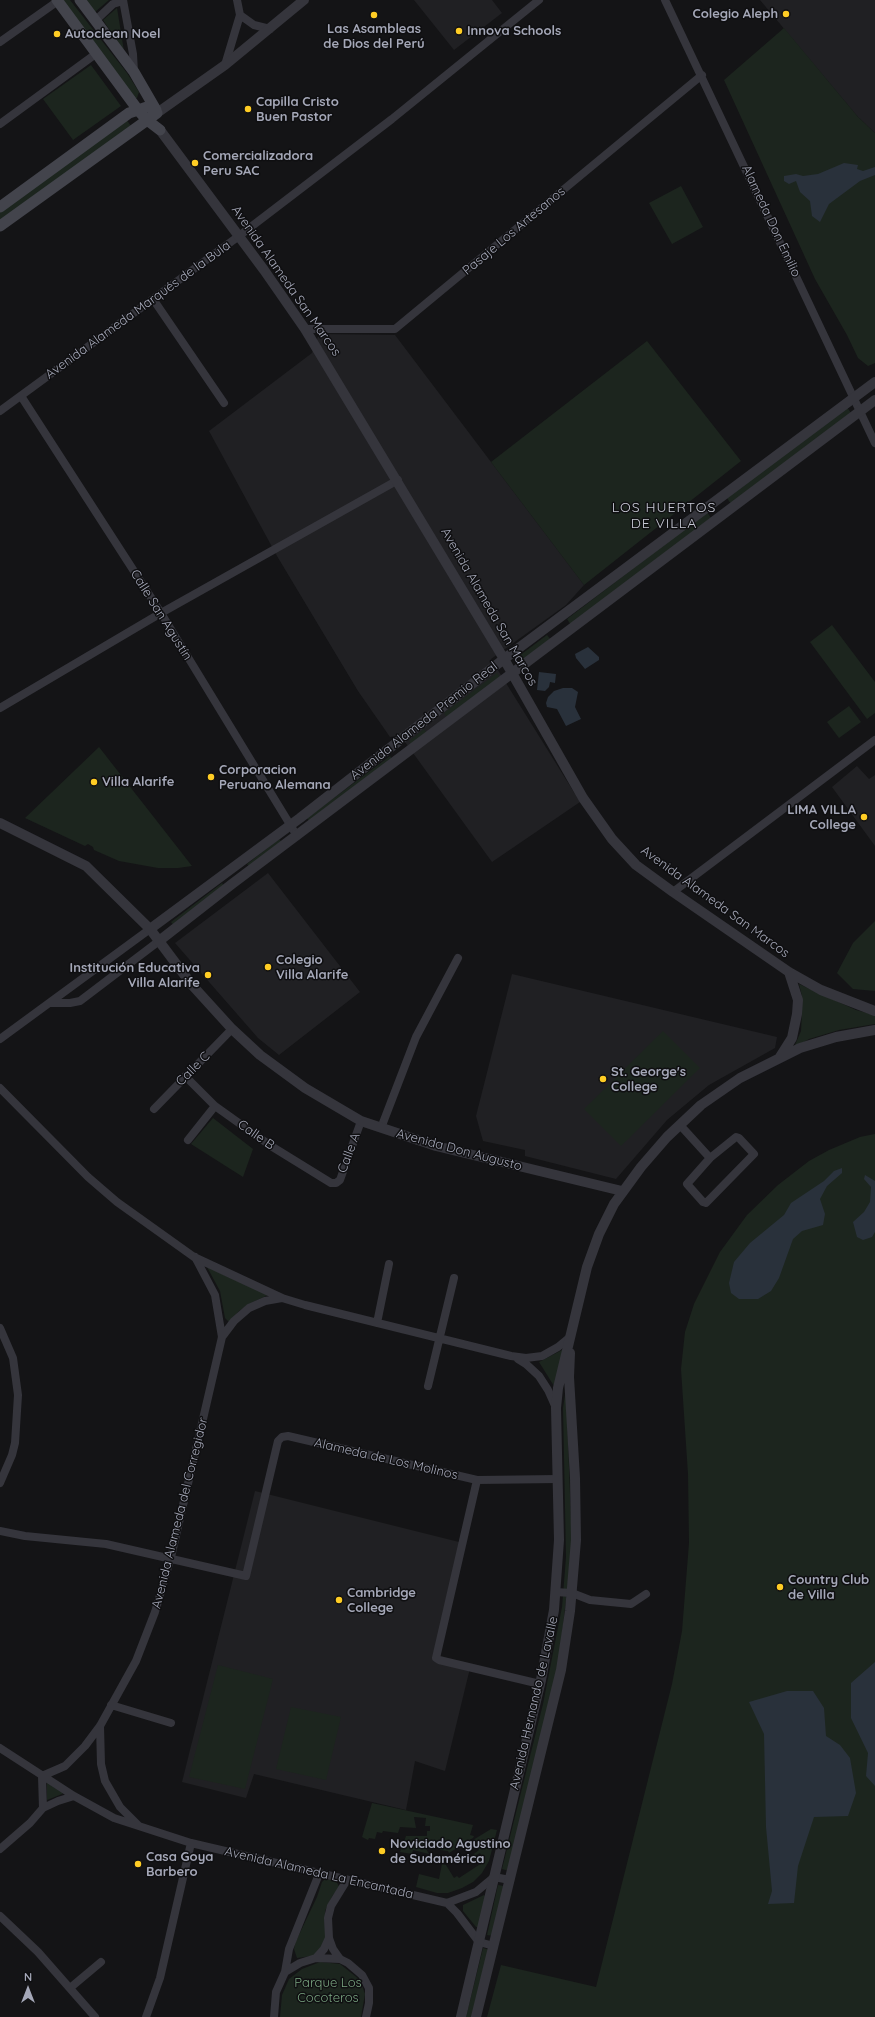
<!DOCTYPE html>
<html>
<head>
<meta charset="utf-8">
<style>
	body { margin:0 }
	#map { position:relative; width:875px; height:2017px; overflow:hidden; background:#141416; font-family:Quicksand,sans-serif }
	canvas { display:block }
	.north { position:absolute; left:8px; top:1969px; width:40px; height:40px; -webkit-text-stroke:3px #0f0f11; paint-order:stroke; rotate:0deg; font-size:11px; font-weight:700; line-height:16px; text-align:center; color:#a5a8b8 }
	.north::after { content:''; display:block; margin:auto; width:14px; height:18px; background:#a5a8b8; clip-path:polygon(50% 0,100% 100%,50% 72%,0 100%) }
</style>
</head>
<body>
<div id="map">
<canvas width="875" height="2017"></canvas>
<div class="north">N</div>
</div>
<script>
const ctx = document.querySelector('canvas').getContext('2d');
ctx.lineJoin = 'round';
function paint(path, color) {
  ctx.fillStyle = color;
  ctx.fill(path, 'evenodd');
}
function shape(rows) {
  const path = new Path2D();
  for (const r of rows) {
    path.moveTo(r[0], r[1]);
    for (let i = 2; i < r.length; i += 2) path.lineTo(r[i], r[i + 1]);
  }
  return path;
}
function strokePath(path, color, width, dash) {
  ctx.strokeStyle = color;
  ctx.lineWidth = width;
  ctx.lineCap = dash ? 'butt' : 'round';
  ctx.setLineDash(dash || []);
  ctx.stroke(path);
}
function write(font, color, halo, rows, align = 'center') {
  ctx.font = font + ' Quicksand,sans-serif';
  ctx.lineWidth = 3;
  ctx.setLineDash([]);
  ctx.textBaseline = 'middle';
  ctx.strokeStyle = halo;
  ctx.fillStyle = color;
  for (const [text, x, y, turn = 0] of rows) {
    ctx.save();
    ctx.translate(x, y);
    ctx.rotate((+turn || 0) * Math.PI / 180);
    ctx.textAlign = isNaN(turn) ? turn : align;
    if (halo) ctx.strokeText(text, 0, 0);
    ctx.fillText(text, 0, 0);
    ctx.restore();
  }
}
const built = shape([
	[414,0,492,0,502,13,454,50],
	[760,0,875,0,875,133,858,117],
	[319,334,395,335,584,585,566,605,491,659,580,802,492,862,400,735,390,737,358,691,277,556,209,431,312,353],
	[857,766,869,779,875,775,875,846,832,787],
	[268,873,360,992,279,1055,258,1038,175,943],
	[512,974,777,1037,775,1048,709,1085,667,1120,616,1179,525,1156,525,1150,483,1141,476,1116],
	[255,1491,463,1543,437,1657,471,1664,445,1771,415,1761,406,1810,254,1774,246,1798,182,1782]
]);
const green = shape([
	[59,0,70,0,127,73,139,92,137,98,134,99],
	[86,0,109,0,95,12],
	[117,8,124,51,103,20],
	[784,28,858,117,875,133,875,363,868,366,858,358,847,335,815,279,724,80],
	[91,65,121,106,73,140,43,99],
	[126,119,131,126,0,222,0,211],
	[681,186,703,227,672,244,649,203],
	[647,341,741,461,584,585,491,462],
	[847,407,851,413,731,504,727,498],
	[707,512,711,518,571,625,567,619],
	[832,625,875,682,875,713,867,719,810,642],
	[547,635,551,640,523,661,519,656],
	[497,673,500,677,447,718,444,713],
	[849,706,861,722,839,738,827,722],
	[424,729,427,733,412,745,409,741],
	[99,747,192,866,178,868,158,868,119,861,94,850,93,847,88,844,85,846,25,818],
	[390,756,393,760,310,823,307,818],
	[279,839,283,843,250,868,247,864],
	[222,883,225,887,174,926,171,922],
	[875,921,875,991,853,989,837,973,853,943],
	[799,984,856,1010,875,1015,875,1024,839,1030,809,1039,799,1045,795,1045,801,1031,802,1011,802,996],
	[663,1031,700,1068,621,1146,584,1109],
	[213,1118,253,1149,243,1177,191,1144],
	[875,1134,875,2017,487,2017,501,1965,596,1987,672,1684,682,1631,689,1543,688,1474,681,1369,685,1332,694,1304,720,1252,747,1215,778,1185,809,1161,829,1150,860,1137],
	[207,1267,268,1295,253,1302,239,1311,229,1322,225,1318,220,1291],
	[564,1349,554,1386,539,1362],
	[566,1388,572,1547,559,1661,509,1871,502,1869,543,1704,562,1607,566,1557,563,1408],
	[218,1665,273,1679,245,1789,189,1777],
	[291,1707,341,1717,326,1780,276,1769],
	[47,1783,63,1793,62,1794,47,1800],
	[372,1803,473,1825,470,1835,474,1836,473,1838,449,1853,448,1851,440,1850,440,1848,437,1847,434,1842,425,1847,429,1854,413,1850,412,1854,400,1852,406,1836,427,1836,427,1831,430,1831,430,1826,425,1826,426,1818,414,1817,416,1828,400,1827,398,1833,383,1831,382,1833,377,1832,375,1839,369,1838,368,1840,362,1837],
	[491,1829,497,1830,489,1861,482,1873,473,1882,462,1888,448,1893,437,1893,416,1887,419,1874,439,1879,442,1864,446,1865,454,1878,457,1876,459,1878,485,1861,480,1853,472,1857,471,1856,479,1850,473,1840],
	[325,1879,336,1881,340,1888,333,1895,325,1911,325,1940,318,1953,312,1956,297,1958,294,1949,296,1941,317,1897,322,1882],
	[498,1885,504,1886,493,1936,487,1935],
	[484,1895,486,1897,478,1927,476,1927,463,1911,463,1905],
	[483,1948,490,1950,473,2017,466,2017],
	[320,1962,340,1964,360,1980,365,1994,361,2017,280,2017,282,1995,289,1979,302,1969]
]);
const water = shape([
	[844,163,858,165,857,169,863,171,875,167,875,175,860,181,829,204,820,222,812,216,810,201,800,192,796,181,789,184,784,181,784,176,796,174,803,176,818,174],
	[588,647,599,657,599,660,585,669,576,658,575,654],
	[539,672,556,674,555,683,550,682,549,687,545,691,537,690],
	[563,688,572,688,578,692,575,707,581,719,566,726,557,709,547,707,546,703,548,697,554,691],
	[842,1168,842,1173,827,1186,820,1199,825,1214,823,1225,802,1231,793,1239,779,1278,771,1291,758,1299,739,1299,731,1293,729,1283,734,1262,750,1243,784,1215,791,1203,824,1181,834,1171],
	[865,1175,875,1181,875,1232,872,1237,863,1240,857,1237,853,1222,864,1212,870,1202,871,1187,864,1179],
	[875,1662,875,1786,866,1776,868,1753,851,1718,851,1683],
	[787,1691,813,1691,824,1708,826,1736,840,1745,850,1758,856,1793,848,1816,814,1817,798,1866,794,1903,768,1904,772,1891,766,1827,764,1734,749,1702]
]);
const minor = shape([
	[123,0,133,54,134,72],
	[665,0,875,443],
	[240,15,254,25,270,29],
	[96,20,113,4,123,1],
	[0,42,58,1],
	[225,65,240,15,237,0],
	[0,124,97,53],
	[153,299,224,403],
	[305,329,395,329,702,75],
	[21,396,161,613,297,836],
	[0,411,239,236,392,119,539,0],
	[0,708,161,613,398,480],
	[673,892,875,740],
	[50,1003,70,1003,80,1001,159,941],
	[0,1039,150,929],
	[185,1076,215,1106,271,1146,331,1183,336,1183,340,1180,361,1121],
	[0,1088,88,1177,117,1202,194,1257,282,1298,305,1305,511,1356,526,1358,542,1356,558,1347,570,1337],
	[154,1109,232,1029],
	[680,1125,710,1158,736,1137,739,1138,754,1154,706,1203,703,1202,687,1184,710,1158],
	[381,1128,416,1037,458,958],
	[188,1140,215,1106],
	[377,1323,389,1264],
	[0,1328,13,1358,18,1395,15,1443,12,1455,0,1483],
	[222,1337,234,1321,249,1308,265,1301,282,1298],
	[518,1359,526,1364,539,1376,548,1390,556,1408],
	[428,1386,454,1278],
	[477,1480,436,1658,439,1660,540,1684],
	[0,1531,25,1536,106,1544,246,1576,278,1441,282,1437,288,1436,477,1480,558,1479],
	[555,1592,572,1593,590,1600,631,1604,646,1594],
	[111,1705,171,1723],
	[100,1726,101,1764,105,1781,120,1807,139,1826],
	[0,1748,74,1796,114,1818,191,1843,447,1903,476,1892,494,1877,510,1880],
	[43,1808,42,1776,65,1766,85,1746,100,1726,136,1661,155,1612,171,1557,222,1337,215,1295,195,1257],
	[0,1849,30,1823,43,1808,58,1801,74,1796],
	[347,1880,331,1906,328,1918,329,1938,333,1949,340,1959,348,1963,362,1975,369,1988,369,2003,366,2017],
	[447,1903,457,1913,479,1942,494,1946],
	[0,1916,38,1952,95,2017],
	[316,1958,324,1949,329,1938],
	[285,1972,289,1949,319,1874],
	[70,1988,101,1962],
	[146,2017,160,1978,191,1843],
	[274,2017,276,1992,285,1972,300,1963,316,1958,340,1959]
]);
const tertiary = shape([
	[157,113,225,65,304,0],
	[160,130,264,270,305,329,504,659,583,798,612,839,636,865,673,892,789,972,821,990,875,1011],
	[0,823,86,866,150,929,192,985,232,1029,260,1055,305,1088,361,1121,436,1146,622,1191],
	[150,929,300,818,504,659,875,382],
	[159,941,232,884,875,400],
	[780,1057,792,1038,797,1014,798,1000,789,972],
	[461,2017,541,1680,554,1610,559,1540,556,1408,558,1388,587,1267,599,1234,614,1204,641,1167,667,1137,701,1105,740,1078,800,1048,836,1037,875,1030],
	[476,2017,561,1670,570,1611,576,1540,575,1478,569,1377,570,1353]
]);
const secondary = shape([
	[57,0,138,110,147,120,160,130],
	[80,0,134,72,156,110],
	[0,207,129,113,153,105],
	[0,226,157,113]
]);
const markers = [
	[786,14,4,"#ffcd24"],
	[374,15,4,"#ffcd24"],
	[459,31,4,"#ffcd24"],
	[57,34,4,"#ffcd24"],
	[248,109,4,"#ffcd24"],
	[195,163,4,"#ffcd24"],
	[211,777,4,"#ffcd24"],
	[94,782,4,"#ffcd24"],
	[864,817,4,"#ffcd24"],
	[268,967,4,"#ffcd24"],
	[208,975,4,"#ffcd24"],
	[603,1079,4,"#ffcd24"],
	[780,1587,4,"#ffcd24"],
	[339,1600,4,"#ffcd24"],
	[382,1851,4,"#ffcd24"],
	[138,1864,4,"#ffcd24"]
];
const poiNames = [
	["Colegio Aleph",778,14,"right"],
	["Las Asambleas",374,29,"center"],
	["de Dios del Perú",374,44,"center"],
	["Innova Schools",467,31],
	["Autoclean Noel",65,34],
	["Capilla Cristo",256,102],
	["Buen Pastor",256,117],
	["Comercializadora",203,156],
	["Peru SAC",203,171],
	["Corporacion",219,770],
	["Peruano Alemana",219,785],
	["Villa Alarife",102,782],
	["LIMA VILLA",856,810,"right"],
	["College",856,825,"right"],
	["Colegio",276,960],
	["Villa Alarife",276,975],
	["Institución Educativa",200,968,"right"],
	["Villa Alarife",200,983,"right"],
	["St. George's",611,1072],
	["College",611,1087],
	["Country Club",788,1580],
	["de Villa",788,1595],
	["Cambridge",347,1593],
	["College",347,1608],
	["Noviciado Agustino",390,1844],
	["de Sudamérica",390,1859],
	["Casa Goya",146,1857],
	["Barbero",146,1872]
];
const streetNames = [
	["Alameda Don Emilio",771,221,65],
	["Pasaje Los Artesanos",514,231,-40],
	["Avenida Alameda San Marcos",286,281,55],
	["Avenida Alameda Marqués de la Bula",138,310,-36],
	["Avenida Alameda San Marcos",489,607,60],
	["Calle San Agustín",161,615,58],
	["Avenida Alameda Premio Real",424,721,-38],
	["Avenida Alameda San Marcos",715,902,36],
	["Calle C",193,1069,-45],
	["Calle B",256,1135,35],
	["Avenida Don Augusto",459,1150,15],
	["Calle A",349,1153,-70],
	["Alameda de Los Molinos",386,1459,13],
	["Avenida Alameda del Corregidor",180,1513,-76],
	["Avenida Hernando de Lavalle",534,1703,-77],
	["Avenida Alameda La Encantada",319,1873,13]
];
const parkNames = [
	["Parque Los",328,1983],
	["Cocoteros",328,1998]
];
const neighbourhoodNames = [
	["LOS HUERTOS",664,508],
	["DE VILLA",664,524]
];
paint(built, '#202023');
paint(green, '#1c251e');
paint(water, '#29313b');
strokePath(minor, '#35353c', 8);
strokePath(tertiary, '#35353c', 10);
strokePath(secondary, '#43444c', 11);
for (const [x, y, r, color] of markers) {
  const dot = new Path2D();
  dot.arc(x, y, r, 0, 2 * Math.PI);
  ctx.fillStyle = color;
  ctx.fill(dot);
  strokePath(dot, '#0f0f11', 1.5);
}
write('bold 13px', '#a5a8b8', '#0f0f11', poiNames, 'left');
write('13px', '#a5a8b8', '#0f0f11', streetNames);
write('13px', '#7aa581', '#0f0f11', parkNames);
ctx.letterSpacing = '1px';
write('14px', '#c6c8d4', '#0f0f11', neighbourhoodNames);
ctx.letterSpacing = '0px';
</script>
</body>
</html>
